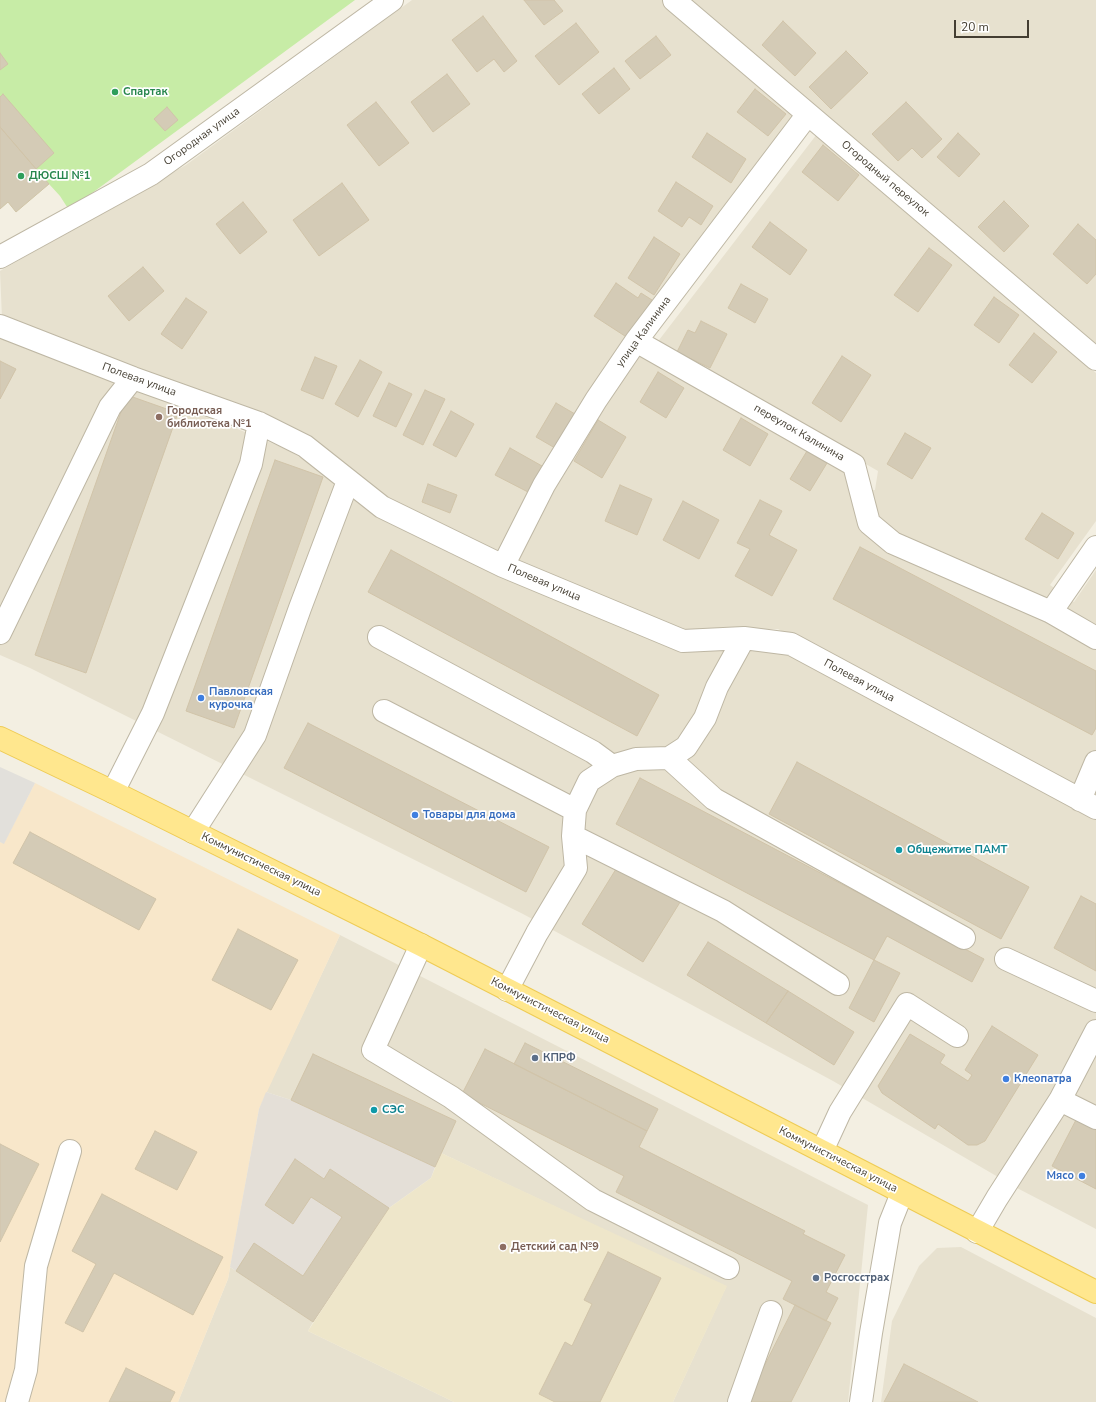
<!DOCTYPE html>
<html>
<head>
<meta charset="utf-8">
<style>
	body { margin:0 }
	#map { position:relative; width:1096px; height:1402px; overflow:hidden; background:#f3efe2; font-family:"Nunito Sans",sans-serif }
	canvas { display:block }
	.scale { position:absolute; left:954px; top:20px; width:75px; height:18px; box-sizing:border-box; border:2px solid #443e32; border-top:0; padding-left:5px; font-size:12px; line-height:14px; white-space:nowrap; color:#443e32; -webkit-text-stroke:3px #fff; paint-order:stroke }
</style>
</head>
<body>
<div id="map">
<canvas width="1096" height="1402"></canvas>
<div class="scale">20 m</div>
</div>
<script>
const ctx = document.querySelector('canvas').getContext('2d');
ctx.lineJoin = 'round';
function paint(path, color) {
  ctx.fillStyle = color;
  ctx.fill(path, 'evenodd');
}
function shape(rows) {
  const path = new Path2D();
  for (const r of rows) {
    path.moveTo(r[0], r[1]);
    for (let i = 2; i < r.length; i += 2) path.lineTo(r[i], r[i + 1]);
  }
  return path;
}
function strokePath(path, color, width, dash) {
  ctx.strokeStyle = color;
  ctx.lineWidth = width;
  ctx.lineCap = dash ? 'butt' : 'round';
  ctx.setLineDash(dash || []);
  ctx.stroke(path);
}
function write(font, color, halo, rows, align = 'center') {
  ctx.font = font + ' "Nunito Sans",sans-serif';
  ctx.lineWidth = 3.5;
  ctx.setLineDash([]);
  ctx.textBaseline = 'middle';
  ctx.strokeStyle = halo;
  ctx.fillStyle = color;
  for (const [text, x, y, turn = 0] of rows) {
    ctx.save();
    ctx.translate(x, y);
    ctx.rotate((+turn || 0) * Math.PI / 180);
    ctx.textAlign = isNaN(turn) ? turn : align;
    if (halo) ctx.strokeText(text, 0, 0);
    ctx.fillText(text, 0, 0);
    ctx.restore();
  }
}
const residential = shape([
	[412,0,662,0,799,115,499,555,388,503,353,474,2,318,0,271,186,165],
	[689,0,1096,0,1096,345],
	[817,134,1096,373,1096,521,1050,585,1074,602,1096,570,1096,795,778,629,681,630,512,561,549,487,637,352,840,464,855,491,875,490,878,471,656,344],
	[0,337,100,377,240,430,286,449,314,466,684,650,754,649,788,654,1096,818,1096,1229,1017,1188,833,1081,523,914,30,668,0,655],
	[340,935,868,1205,848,1402,673,1402,726,1287,441,1153,435,1167,291,1100,266,1092],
	[961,1247,1096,1318,1096,1402,881,1402,892,1321,919,1266,937,1248],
	[230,1267,313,1322,308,1331,454,1402,178,1402,228,1279]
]);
const commercial = shape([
	[35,783,340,935,259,1109,228,1279,178,1402,0,1402,0,842,4,843]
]);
const industrial = shape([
	[266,1092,291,1100,435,1167,431,1178,389,1208,313,1322,230,1267,259,1109]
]);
const education = shape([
	[441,1153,727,1286,673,1402,454,1402,308,1331,389,1208,431,1178]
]);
const green = shape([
	[0,0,355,0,69,210,60,196,49,184,16,212,8,202,0,209]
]);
const parking = shape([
	[0,767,35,783,4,844,0,842]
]);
const building = shape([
	[524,0,554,0,563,11,544,25,524,0],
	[483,16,517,61,504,72,494,59,477,72,452,40,483,16],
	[783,21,816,53,795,76,762,45,783,21],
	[576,23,599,52,559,85,535,56,576,23],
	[656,36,671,55,640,79,625,61,656,36],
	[846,51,868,73,831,109,809,87,846,51],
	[0,53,8,64,0,70,0,53],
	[614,68,630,89,599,114,582,94,614,68],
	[447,74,470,104,433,132,411,102,447,74],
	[755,89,786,114,768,136,737,112,755,89],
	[3,94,54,153,36,169,0,127,0,97,3,94],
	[376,102,409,143,379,166,347,125,376,102],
	[906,102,942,139,922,158,912,148,898,161,872,134,906,102],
	[167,107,178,120,165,131,154,119,167,107],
	[0,127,49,184,16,212,8,202,0,209,0,127],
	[707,133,746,159,731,183,692,157,707,133],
	[958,133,980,154,959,177,937,157,958,133],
	[823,145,859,175,838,201,802,172,823,145],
	[676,182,713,206,701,225,689,217,682,227,658,211,676,182],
	[342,183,369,220,319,256,293,220,342,183],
	[1004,201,1029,226,1004,252,978,227,1004,201],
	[243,202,267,232,240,254,216,224,243,202],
	[770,222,807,250,790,275,752,247,770,222],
	[1078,224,1096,240,1096,274,1087,284,1053,254,1078,224],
	[654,237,680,254,654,295,628,278,654,237],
	[929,248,952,265,918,312,894,295,929,248],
	[143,267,164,291,129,321,108,296,143,267],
	[616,283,638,298,641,293,652,300,628,338,594,316,616,283],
	[741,284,768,299,755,323,728,308,741,284],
	[994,297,1019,315,999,343,974,325,994,297],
	[186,298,207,312,182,349,161,334,186,298],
	[701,321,727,334,710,368,677,352,688,330,695,333,701,321],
	[1034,333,1057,352,1032,383,1009,365,1034,333],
	[842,356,871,375,841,422,812,403,842,356],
	[315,357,337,366,323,399,301,390,315,357],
	[360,360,382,372,358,417,335,404,360,360],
	[0,361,16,369,0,399,0,361],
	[658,372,684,388,666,418,640,402,658,372],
	[389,383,412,394,396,427,373,416,389,383],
	[425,390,445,399,423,445,403,435,425,390],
	[127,395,178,413,86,673,35,655,127,395],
	[556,403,575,414,555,448,536,437,556,403],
	[451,411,474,424,456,457,433,445,451,411],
	[741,418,768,434,750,466,723,450,741,418],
	[598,420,626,437,602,478,574,461,598,420],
	[905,433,931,448,912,479,887,464,905,433],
	[510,448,542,466,528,492,495,475,510,448],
	[807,451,827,463,810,491,790,479,807,451],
	[275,460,323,477,234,728,186,711,275,460],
	[428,484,457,495,450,513,422,502,428,484],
	[620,485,652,499,637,535,605,521,620,485],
	[760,500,782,511,769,535,797,550,772,596,735,576,750,549,737,543,760,500],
	[683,501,719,520,699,559,663,540,683,501],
	[1042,513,1074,533,1058,559,1025,539,1042,513],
	[860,547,1096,671,1096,728,1092,735,833,599,860,547],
	[391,550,659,695,637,736,368,592,391,550],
	[308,723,549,847,526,892,284,768,308,723],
	[797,762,1029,887,1001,939,769,814,797,762],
	[640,778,984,959,972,982,887,936,874,960,616,824,640,778],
	[30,832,156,899,139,930,13,863,30,832],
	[621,861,682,899,643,962,582,924,621,861],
	[1081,896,1096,904,1096,971,1054,948,1081,896],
	[238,929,298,960,271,1010,212,980,238,929],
	[708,942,788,991,766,1023,687,975,708,942],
	[874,960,900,973,874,1022,849,1008,874,960],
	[788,991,854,1032,834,1065,766,1023,788,991],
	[992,1026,1038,1055,985,1141,977,1145,968,1145,938,1124,935,1129,882,1093,878,1086,910,1034,945,1055,940,1063,968,1081,972,1075,965,1070,992,1026],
	[525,1043,658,1109,647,1131,514,1064,525,1043],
	[485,1049,647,1131,639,1147,805,1231,803,1234,845,1255,826,1292,838,1298,826,1321,783,1299,792,1281,616,1192,624,1176,462,1094,485,1049],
	[313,1054,456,1121,435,1167,291,1100,313,1054],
	[1077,1118,1096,1128,1096,1189,1052,1166,1077,1118],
	[155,1131,197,1152,177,1190,135,1169,155,1131],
	[0,1144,39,1164,0,1242,0,1144],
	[295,1159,324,1179,330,1169,389,1208,313,1322,236,1271,254,1243,303,1276,342,1217,311,1197,293,1224,265,1205,295,1159],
	[102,1194,223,1257,193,1315,114,1273,83,1332,65,1323,96,1264,72,1251,102,1194],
	[608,1252,661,1278,600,1402,555,1402,539,1394,565,1342,572,1346,592,1304,584,1300,608,1252],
	[795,1305,831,1323,791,1402,746,1402,795,1305],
	[904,1364,978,1402,884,1402,904,1364],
	[126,1368,175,1392,170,1402,109,1402,126,1368]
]);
const minor = shape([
	[674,0,1096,359],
	[0,257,151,174,392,0],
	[0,326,133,378,259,423,305,446,382,507,503,566,683,641,744,638,791,644,1096,808],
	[636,341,854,465,869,523,893,543,1051,612,1096,638],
	[503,566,544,485,596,400,636,341,808,114],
	[1051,612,1096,547],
	[0,633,110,407,133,378],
	[379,637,593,752,612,766],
	[384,711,575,810],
	[669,758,714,799,964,938],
	[113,792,153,713,251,464,259,423],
	[1080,800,1096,762],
	[193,832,255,735,300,608,348,481],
	[573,836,723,911,838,984],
	[421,945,373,1050,451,1097,593,1200,728,1268],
	[1006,959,1096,1001],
	[507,990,537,933,576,868,573,836,575,810,589,781,612,766,636,759,669,758,686,747,705,718,717,687,744,638],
	[1060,1100,1096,1118],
	[822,1151,840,1112,907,1004,957,1036],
	[977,1232,997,1198,1060,1100,1096,1031],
	[17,1402,26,1370,36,1266,70,1151],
	[739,1402,771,1312],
	[861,1402,871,1333,890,1223,902,1193]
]);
const major = shape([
	[0,738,113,792,421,945,1096,1292]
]);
const markers = [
	[115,92,4,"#2e9e5b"],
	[21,176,4,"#2e9e5b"],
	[159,417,4,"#8d6e63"],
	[201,698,4,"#3f7fe0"],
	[415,815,4,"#3f7fe0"],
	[899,850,4,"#0f9aa8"],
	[535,1058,4,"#5c6f8a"],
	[1006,1079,4,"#3f7fe0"],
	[374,1110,4,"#0f9aa8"],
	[1082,1176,4,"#3f7fe0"],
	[503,1247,4,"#8d6e63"],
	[816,1278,4,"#5c6f8a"]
];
const leisureNames = [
	["Спартак",123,92],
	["ДЮСШ №1",29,176]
];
const streetNames = [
	["Огородная улица",202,137,-36],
	["Огородный переулок",885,179,40],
	["улица Калинина",644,332,-54],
	["Полевая улица",139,380,20],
	["переулок Калинина",799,433,30],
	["Полевая улица",544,583,23],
	["Полевая улица",859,681,28],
	["Коммунистическая улица",261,865,26],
	["Коммунистическая улица",550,1011,27],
	["Коммунистическая улица",838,1160,27]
];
const educationNames = [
	["Городская",167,411],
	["библиотека №1",167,424],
	["Детский сад №9",511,1247]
];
const shopNames = [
	["Павловская",209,692],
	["курочка",209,705],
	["Товары для дома",423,815],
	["Клеопатра",1014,1079],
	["Мясо",1074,1176,"right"]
];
const cultureNames = [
	["Общежитие ПАМТ",907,850],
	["СЭС",382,1110]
];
const serviceNames = [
	["КПРФ",543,1058],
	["Росгосстрах",824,1278]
];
paint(residential, '#e7e1cf');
paint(commercial, '#f8e7ca');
paint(industrial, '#e4dfd7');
paint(education, '#eee6ca');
paint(green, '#c7eca6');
paint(parking, '#e2e0db');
paint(building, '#d4cbb6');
strokePath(building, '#d1c4a9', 1);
strokePath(minor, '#beb7a4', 24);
strokePath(major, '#eecb54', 24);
strokePath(minor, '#fff', 22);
strokePath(major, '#ffe78e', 22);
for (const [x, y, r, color] of markers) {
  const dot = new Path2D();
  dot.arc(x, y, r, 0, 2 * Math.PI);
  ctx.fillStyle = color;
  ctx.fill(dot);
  strokePath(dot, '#fff', 1.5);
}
write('bold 11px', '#27864d', '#fff', leisureNames, 'left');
write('11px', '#443e32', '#fff', streetNames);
write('bold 11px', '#785e54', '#fff', educationNames, 'left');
write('bold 11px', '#366cbe', '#fff', shopNames, 'left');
write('bold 11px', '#0d838f', '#fff', cultureNames, 'left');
write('bold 11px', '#4e5e75', '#fff', serviceNames, 'left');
</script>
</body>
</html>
